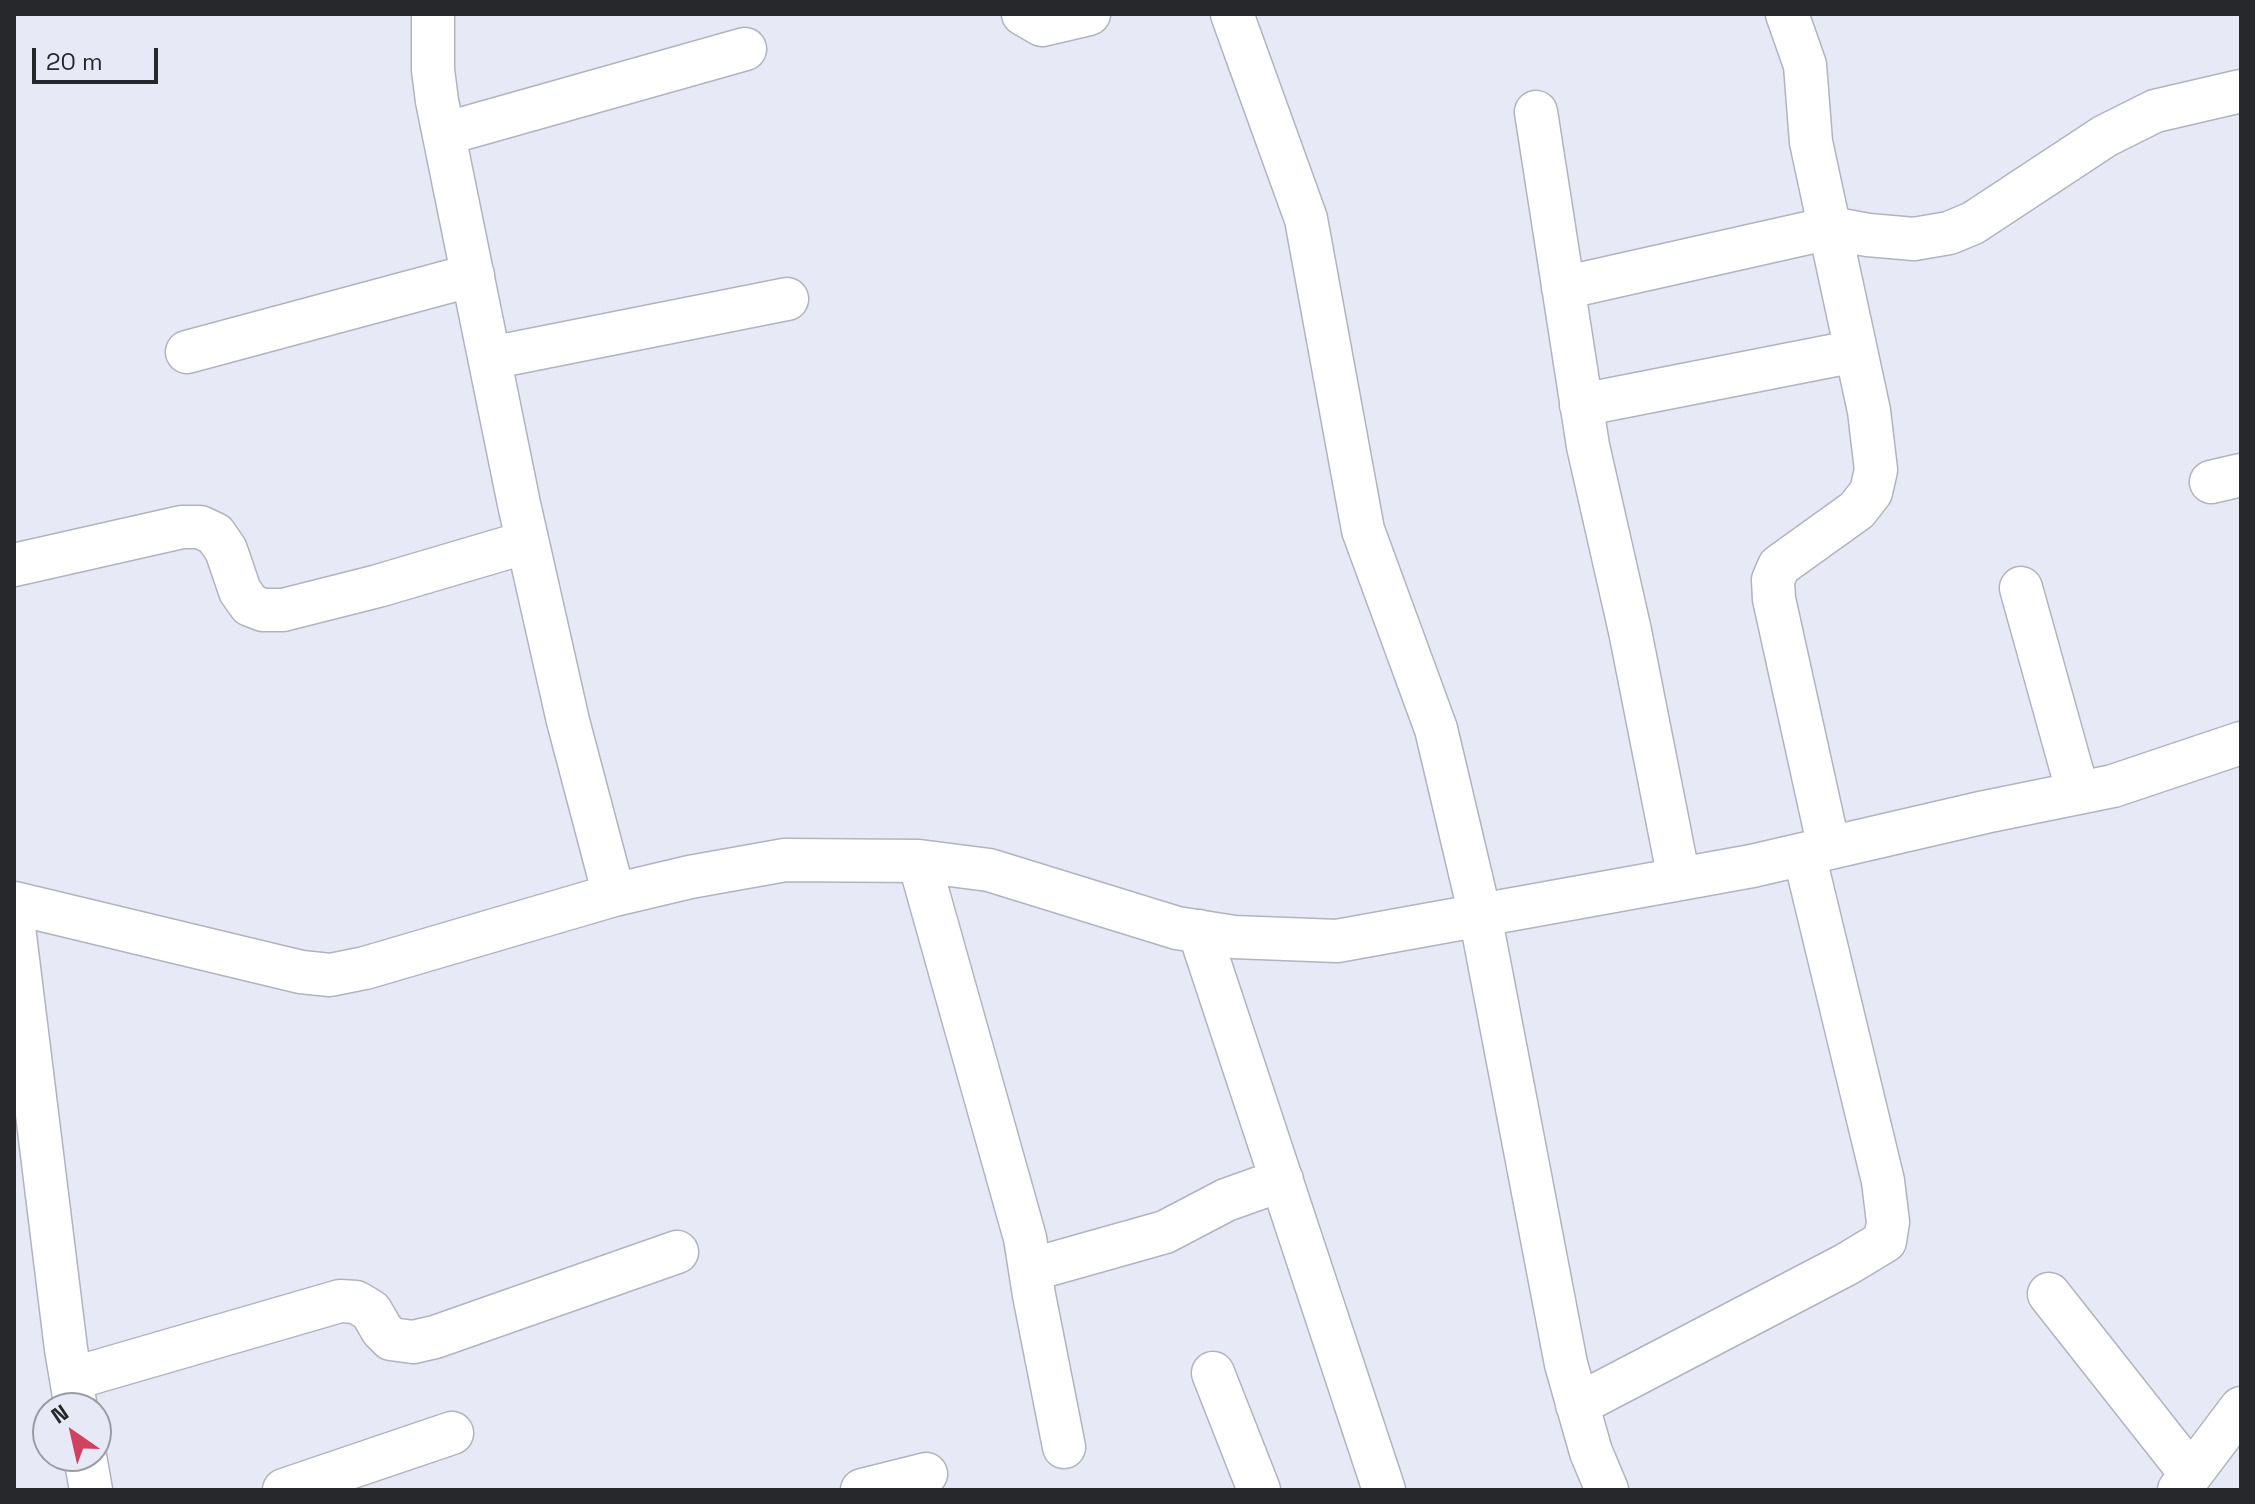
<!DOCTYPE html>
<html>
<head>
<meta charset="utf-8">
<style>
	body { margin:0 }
	#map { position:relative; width:2255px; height:1504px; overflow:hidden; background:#e7eaf6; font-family:"Space Grotesk",sans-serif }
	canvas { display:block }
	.frame { position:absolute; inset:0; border:16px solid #26282c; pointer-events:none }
	.north { position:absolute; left:32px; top:1392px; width:80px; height:80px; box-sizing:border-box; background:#e7eaf6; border:2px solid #9a9ca5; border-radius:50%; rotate:326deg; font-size:22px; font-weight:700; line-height:32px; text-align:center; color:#26282c }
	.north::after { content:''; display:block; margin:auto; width:28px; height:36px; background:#d0405f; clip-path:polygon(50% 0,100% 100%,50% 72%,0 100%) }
	.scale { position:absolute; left:32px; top:48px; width:126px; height:36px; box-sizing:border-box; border:4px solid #26282c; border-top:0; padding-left:10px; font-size:24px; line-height:28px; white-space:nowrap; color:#26282c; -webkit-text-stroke:6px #e7eaf6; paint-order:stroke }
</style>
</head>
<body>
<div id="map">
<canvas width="2255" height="1504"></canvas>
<div class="frame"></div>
<div class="north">N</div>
<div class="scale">20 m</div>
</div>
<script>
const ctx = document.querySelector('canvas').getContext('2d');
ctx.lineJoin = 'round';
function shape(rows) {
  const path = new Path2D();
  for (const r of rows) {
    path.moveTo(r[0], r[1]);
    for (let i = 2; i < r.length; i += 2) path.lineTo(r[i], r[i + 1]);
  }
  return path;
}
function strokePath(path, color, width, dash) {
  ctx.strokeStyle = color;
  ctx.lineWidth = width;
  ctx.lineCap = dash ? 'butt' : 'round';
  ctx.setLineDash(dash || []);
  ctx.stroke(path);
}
const street = shape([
	[433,14,433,70,437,101,519,504,568,721,614,895],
	[1023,14,1042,25,1089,14],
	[1232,14,1306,219,1363,530,1436,729,1480,915,1566,1364,1591,1452,1607,1490],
	[1787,14,1805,65,1811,142,1869,411,1876,470,1871,492,1857,510,1779,566,1773,580,1774,599,1829,848],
	[1536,112,1588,446,1630,631,1679,879],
	[444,134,745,49],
	[1563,288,1830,228,1868,235,1914,239,1949,233,1973,223,2105,136,2155,111,2241,91],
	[187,352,473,275],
	[490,358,787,299],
	[1581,405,1856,351],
	[2211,482,2241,475],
	[14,565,182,527,200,527,215,534,226,550,240,591,250,605,263,610,283,610,378,586,527,542],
	[2021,588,2078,793],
	[919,861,1025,1238,1034,1295,1064,1447],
	[14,903,301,972,330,975,365,968,614,895,690,877,785,860,919,861,989,870,1177,928,1234,937,1337,941,1752,866,1985,812,2113,786,2241,743],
	[14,927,66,1349,76,1408],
	[1199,931,1384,1490],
	[1030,1270,1165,1232,1226,1200,1282,1180],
	[2049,1294,2191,1474],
	[1213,1373,1259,1490],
	[71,1379,340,1301,356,1302,371,1311,382,1330,391,1339,413,1342,435,1337,677,1252],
	[1577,1405,1847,1264,1885,1241,1888,1222,1883,1181,1804,854],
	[85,1456,91,1490],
	[284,1490,452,1433],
	[862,1490,926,1474],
	[2179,1490,2241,1408]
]);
strokePath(street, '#b0b4bf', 45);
strokePath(street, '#fff', 42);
</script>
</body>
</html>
